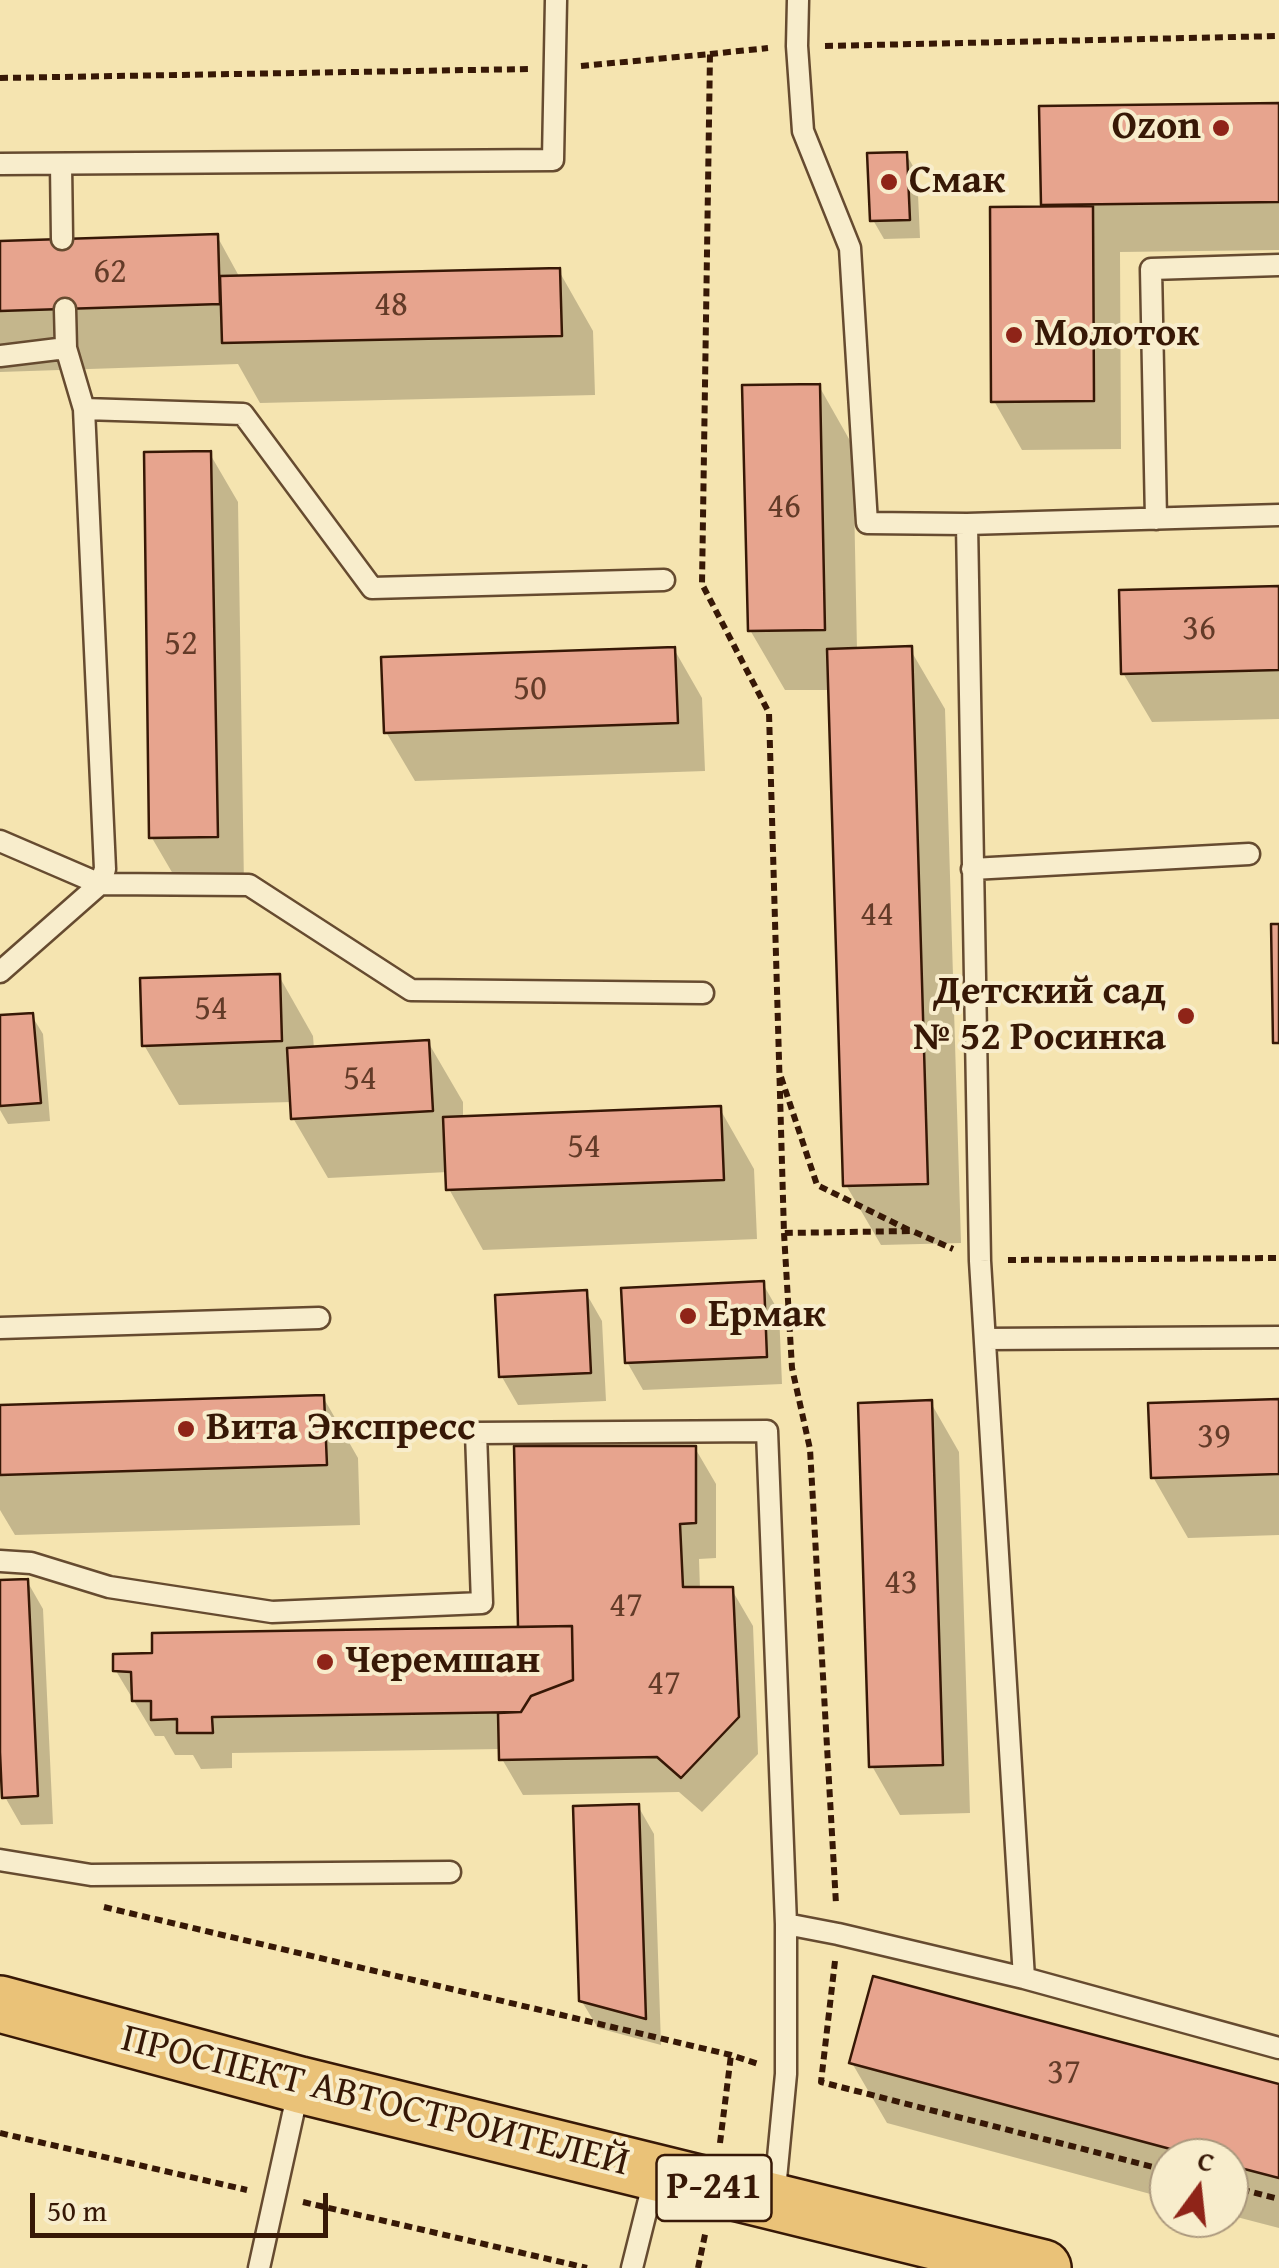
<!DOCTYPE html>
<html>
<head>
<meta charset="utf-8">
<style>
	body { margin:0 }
	#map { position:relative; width:1279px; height:2268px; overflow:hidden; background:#f5e4b0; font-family:"Gentium Book Plus",serif }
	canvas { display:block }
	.north { position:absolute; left:1149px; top:2138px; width:100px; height:100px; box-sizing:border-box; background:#f8edcc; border:2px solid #ab987d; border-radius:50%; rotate:15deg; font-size:28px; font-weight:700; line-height:40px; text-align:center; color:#371806 }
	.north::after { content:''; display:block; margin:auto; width:35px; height:45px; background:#8f2418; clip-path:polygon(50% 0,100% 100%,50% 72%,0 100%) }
	.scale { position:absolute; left:30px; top:2193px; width:298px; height:45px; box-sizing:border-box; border:5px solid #371806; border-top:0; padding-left:12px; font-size:30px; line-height:35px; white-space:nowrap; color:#371806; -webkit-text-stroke:8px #f8edcc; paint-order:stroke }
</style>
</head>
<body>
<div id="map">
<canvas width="1279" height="2268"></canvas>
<div class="north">С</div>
<div class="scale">50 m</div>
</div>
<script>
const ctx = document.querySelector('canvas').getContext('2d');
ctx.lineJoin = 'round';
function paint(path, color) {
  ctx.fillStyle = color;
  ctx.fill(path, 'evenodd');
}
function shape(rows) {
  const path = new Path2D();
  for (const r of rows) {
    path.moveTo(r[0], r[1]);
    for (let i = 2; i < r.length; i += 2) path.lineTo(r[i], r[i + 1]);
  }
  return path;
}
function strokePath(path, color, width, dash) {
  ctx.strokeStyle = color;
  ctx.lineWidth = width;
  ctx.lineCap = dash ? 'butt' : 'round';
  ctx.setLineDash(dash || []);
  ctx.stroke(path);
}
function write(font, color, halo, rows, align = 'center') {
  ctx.font = font + ' "Gentium Book Plus",serif';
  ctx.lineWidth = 8;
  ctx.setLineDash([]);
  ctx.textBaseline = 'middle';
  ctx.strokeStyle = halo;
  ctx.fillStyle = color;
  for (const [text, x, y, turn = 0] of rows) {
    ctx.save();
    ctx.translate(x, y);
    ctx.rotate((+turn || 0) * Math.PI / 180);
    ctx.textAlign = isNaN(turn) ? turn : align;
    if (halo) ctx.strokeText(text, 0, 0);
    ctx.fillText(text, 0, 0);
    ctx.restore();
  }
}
const shadow = shape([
	[1279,106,1279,250,1120,252,1121,449,1022,450,994,401,1043,209,1042,109],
	[906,154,917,173,920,238,884,239,873,220],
	[217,236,240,278,559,271,593,331,595,395,260,403,238,364,0,372,0,243],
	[819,386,853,446,857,650,910,649,945,709,961,1243,881,1245,846,1185,830,690,785,690,750,630],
	[210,454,238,502,244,886,180,886,152,838],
	[1279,589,1279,719,1152,722,1123,673],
	[674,649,702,698,705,771,415,781,386,732],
	[279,976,313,1036,314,1049,428,1042,463,1102,463,1118,720,1109,754,1169,757,1239,483,1250,449,1189,448,1172,328,1178,293,1118,292,1102,179,1105,144,1045],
	[32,1016,43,1034,50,1121,8,1124,0,1110,0,1018],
	[763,1284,779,1312,782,1384,643,1390,627,1362],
	[586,1293,602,1321,606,1401,518,1405,502,1377],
	[323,1397,358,1458,360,1525,15,1535,0,1510,0,1407],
	[1279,1401,1279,1535,1188,1538,1153,1477],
	[931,1403,959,1452,970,1813,900,1815,872,1766],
	[695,1448,716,1484,716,1558,699,1559,700,1589,732,1590,753,1626,758,1754,702,1812,679,1792,523,1795,502,1759,501,1749,232,1753,232,1768,201,1769,193,1755,175,1755,164,1736,155,1736,116,1671,520,1630],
	[27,1581,43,1609,53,1824,21,1825,5,1797,0,1700,0,1582],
	[638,1806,654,1834,661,2045,598,2028,581,2000],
	[852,2063,1279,2087,1279,2228,1229,2215,1229,2158,1169,2158,1169,2199,887,2123]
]);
const building = shape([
	[1279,103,1279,202,1041,205,1039,106,1279,103],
	[907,152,910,220,870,221,867,153,907,152],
	[1093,206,1094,401,991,402,990,207,1093,206],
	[218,234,220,304,0,311,0,241,218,234],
	[560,268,562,336,222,343,220,276,560,268],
	[820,384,825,630,748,631,742,385,820,384],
	[211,451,218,837,149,838,144,452,211,451],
	[1279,586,1279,670,1121,674,1119,590,1279,586],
	[912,646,928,1184,843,1186,827,649,912,646],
	[675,647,678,723,384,733,381,657,675,647],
	[1271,924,1279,924,1279,1043,1273,1043,1271,924],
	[280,974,282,1041,142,1046,140,978,280,974],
	[33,1013,41,1103,0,1106,0,1015,33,1013],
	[429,1040,433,1111,291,1119,287,1048,429,1040],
	[721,1106,724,1180,446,1190,443,1117,721,1106],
	[764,1281,767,1357,625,1363,621,1288,764,1281],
	[587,1290,591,1373,499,1377,495,1295,587,1290],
	[324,1395,327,1465,0,1475,0,1405,324,1395],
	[1279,1399,1279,1474,1151,1478,1148,1403,1279,1399],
	[932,1400,943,1765,869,1767,858,1403,932,1400],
	[514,1446,696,1446,696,1523,680,1524,683,1587,733,1587,739,1717,681,1778,657,1757,499,1760,498,1713,521,1712,531,1696,573,1680,572,1626,518,1627,514,1446],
	[28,1579,38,1796,2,1798,0,1752,0,1580,28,1579],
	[572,1626,573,1680,531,1696,521,1712,212,1717,213,1733,177,1733,177,1719,151,1720,151,1701,132,1701,131,1672,113,1671,113,1654,152,1653,152,1633,572,1626],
	[639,1804,646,2019,579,2001,573,1806,639,1804],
	[873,1976,1279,2084,1279,2178,1229,2165,1229,2158,1204,2158,849,2063,873,1976]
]);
const path = shape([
	[825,46,1279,36],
	[710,54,768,48],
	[581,66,710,54,702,584,769,713,784,1233,912,1231,953,1249],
	[0,78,529,69],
	[781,1077,817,1185,911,1231],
	[784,1233,792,1368,810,1449,836,1904],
	[1008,1260,1279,1258],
	[104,1907,731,2055,758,2064],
	[835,1961,821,2082,1169,2171],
	[0,2133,247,2190],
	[720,2143,731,2055],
	[1229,2186,1279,2199],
	[303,2202,587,2268],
	[698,2268,706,2230]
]);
const lane = shape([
	[798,0,797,46,803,131,850,248,867,523,967,524,980,1261,1024,1978],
	[0,164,553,160,556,0],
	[61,164,62,239],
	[0,356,66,348],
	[84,409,243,414,372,588,664,580],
	[1156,519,1151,269,1279,265],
	[967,524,1279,515],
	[0,841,100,884,249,885,411,990,703,993],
	[972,869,1249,854],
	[0,972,100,884,105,869,84,409,66,348,65,309],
	[0,1328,319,1318],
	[986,1339,1279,1337],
	[0,1561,31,1563,109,1587,272,1612,482,1603,476,1433,767,1431,786,1924,786,2074,774,2200],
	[0,1860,91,1875,450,1872],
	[786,1924,838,1934,1024,1978,1279,2048],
	[259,2268,299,2087],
	[632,2268,655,2176]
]);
const highway = shape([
	[0,2004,300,2085,1043,2268]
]);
const markers = [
	[1221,128,10,"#8f2418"],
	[889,182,10,"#8f2418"],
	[1014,335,10,"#8f2418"],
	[1186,1016,10,"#8f2418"],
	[688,1316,10,"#8f2418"],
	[186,1429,10,"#8f2418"],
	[325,1662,10,"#8f2418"]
];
const numberNames = [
	["62",110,273],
	["48",391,306],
	["46",784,508],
	["36",1199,630],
	["52",181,645],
	["50",530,690],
	["44",877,916],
	["54",211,1010],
	["54",360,1080],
	["54",584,1148],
	["39",1214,1438],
	["43",901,1584],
	["47",626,1607],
	["47",664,1685],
	["37",1064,2074]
];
const shields = [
	[714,2188,115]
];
const shieldNames = [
	["Р-241",714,2188]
];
const poiNames = [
	["Ozon",1201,128,"right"],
	["Смак",909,182],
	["Молоток",1034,335],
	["Детский сад",1166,993,"right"],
	["№ 52 Росинка",1166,1039,"right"],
	["Ермак",708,1316],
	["Вита Экспресс",206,1429],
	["Черемшан",345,1662]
];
const streetNames = [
	["ПРОСПЕКТ АВТОСТРОИТЕЛЕЙ",375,2102,14]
];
paint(shadow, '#0003');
paint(building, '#e7a48e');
strokePath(building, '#371806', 2.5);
strokePath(lane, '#664b30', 25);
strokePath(highway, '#371806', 60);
strokePath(path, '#371806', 6, [8, 5]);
strokePath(lane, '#f8edcc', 20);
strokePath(highway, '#eac278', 55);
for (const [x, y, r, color] of markers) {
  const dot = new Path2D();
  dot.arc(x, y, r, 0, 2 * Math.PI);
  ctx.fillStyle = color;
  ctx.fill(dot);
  strokePath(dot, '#f8edcc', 4);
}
write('35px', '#633b28', null, numberNames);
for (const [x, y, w] of shields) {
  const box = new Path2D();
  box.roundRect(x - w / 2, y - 33, w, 66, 8);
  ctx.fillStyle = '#f8edcc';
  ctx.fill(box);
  strokePath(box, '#371806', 2.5);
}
write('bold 38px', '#371806', null, shieldNames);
write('bold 40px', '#371806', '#f8edcc', poiNames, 'left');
write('40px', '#371806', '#f8edcc', streetNames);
</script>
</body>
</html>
